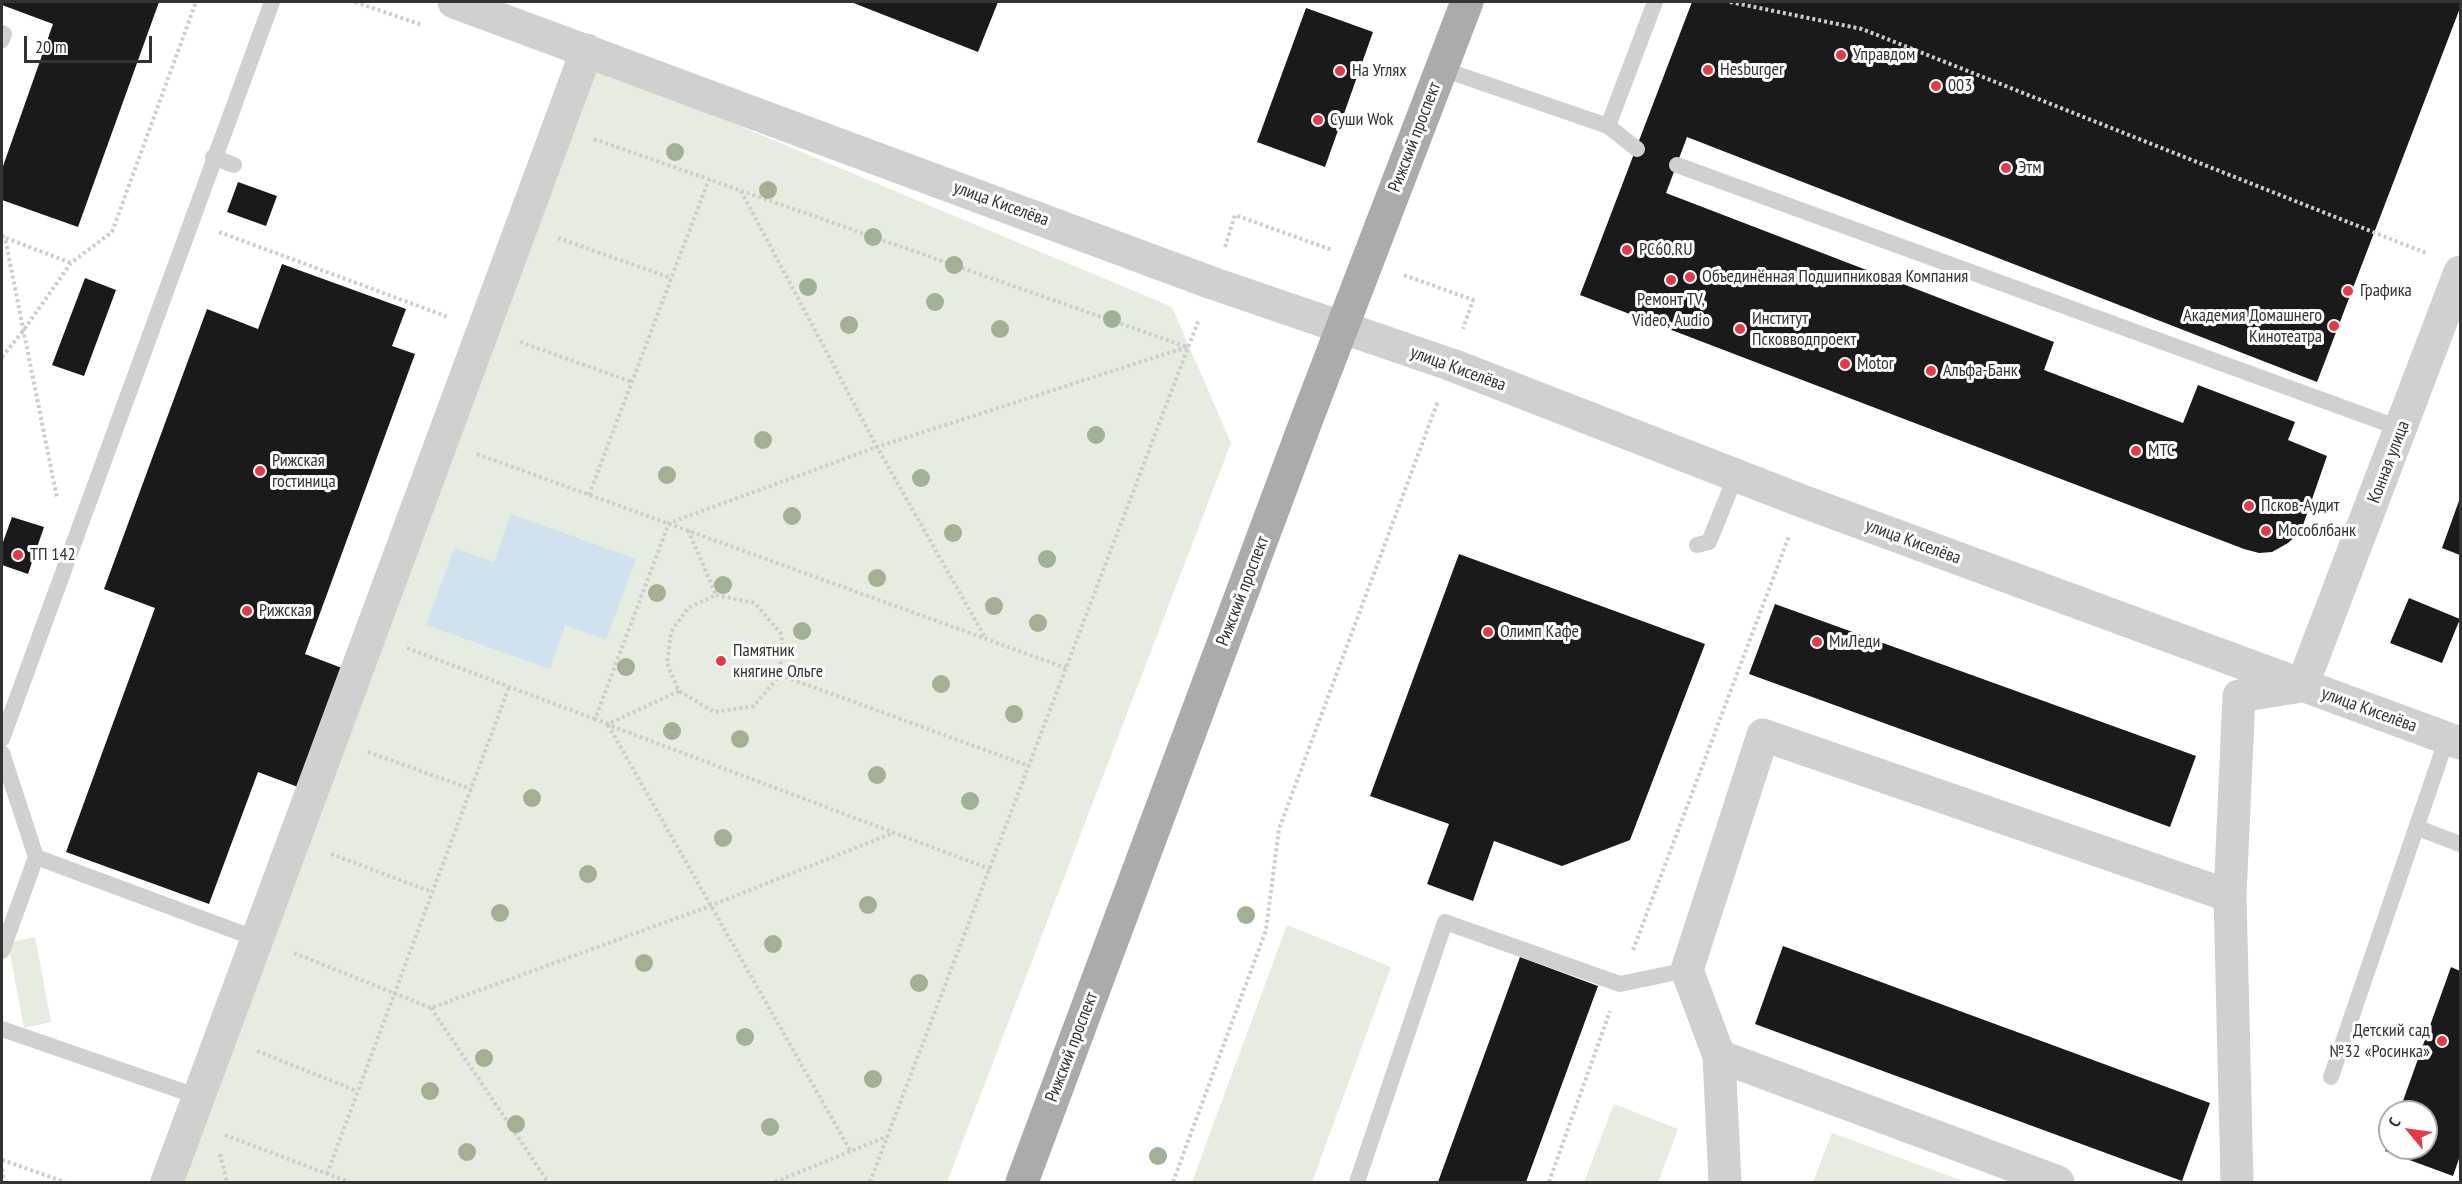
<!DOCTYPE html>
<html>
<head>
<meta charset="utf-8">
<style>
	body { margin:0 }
	#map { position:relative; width:2462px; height:1184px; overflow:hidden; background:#fff; font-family:"PT Sans Narrow",sans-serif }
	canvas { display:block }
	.frame { position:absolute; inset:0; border:3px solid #333; pointer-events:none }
	.north { position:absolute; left:2378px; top:1100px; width:60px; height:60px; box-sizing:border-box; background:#fff; border:2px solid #adadad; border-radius:50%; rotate:299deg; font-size:16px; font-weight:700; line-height:24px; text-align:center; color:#333 }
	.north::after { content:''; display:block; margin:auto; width:21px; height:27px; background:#e63946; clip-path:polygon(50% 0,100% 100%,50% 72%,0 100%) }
	.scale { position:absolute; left:24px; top:36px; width:128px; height:27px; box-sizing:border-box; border:3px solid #333; border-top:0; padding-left:8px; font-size:18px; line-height:21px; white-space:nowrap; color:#333; -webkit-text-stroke:4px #fff; paint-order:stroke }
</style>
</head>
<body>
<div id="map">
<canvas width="2462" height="1184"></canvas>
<div class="frame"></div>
<div class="north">С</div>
<div class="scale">20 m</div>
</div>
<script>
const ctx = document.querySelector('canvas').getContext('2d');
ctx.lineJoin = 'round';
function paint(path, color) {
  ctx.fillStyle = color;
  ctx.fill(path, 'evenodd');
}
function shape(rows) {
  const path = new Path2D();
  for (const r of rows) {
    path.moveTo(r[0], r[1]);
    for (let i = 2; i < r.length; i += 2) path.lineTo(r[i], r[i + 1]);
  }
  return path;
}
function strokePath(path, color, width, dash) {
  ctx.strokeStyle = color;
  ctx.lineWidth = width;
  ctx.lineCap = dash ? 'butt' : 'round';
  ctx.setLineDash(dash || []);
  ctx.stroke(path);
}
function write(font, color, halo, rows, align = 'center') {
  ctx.font = font + ' "PT Sans Narrow",sans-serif';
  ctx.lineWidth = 6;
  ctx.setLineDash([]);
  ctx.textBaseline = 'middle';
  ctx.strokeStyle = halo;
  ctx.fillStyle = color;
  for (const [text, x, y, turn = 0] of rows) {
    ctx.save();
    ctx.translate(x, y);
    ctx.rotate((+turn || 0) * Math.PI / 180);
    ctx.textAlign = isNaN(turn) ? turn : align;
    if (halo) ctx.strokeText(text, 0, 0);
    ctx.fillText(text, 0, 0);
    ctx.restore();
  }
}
const green = shape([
	[594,65,1172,307,1231,443,947,1182,179,1182],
	[1287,925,1391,967,1312,1182,1192,1182],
	[35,937,51,1022,24,1028,8,943],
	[1614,1104,1678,1129,1658,1182,1584,1182],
	[1832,1133,1966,1182,1813,1182]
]);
const water = shape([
	[511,514,636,559,606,640,565,625,550,669,426,625,454,548,494,562]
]);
const building = shape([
	[2,2,159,2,78,227,2,200,2,169,53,24,2,5],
	[851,2,998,2,978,52],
	[1692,2,2460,2,2460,8,2317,382,1687,137,1666,193,2054,342,2044,370,2183,423,2198,385,2295,422,2288,440,2327,456,2301,531,2288,543,2272,552,2259,553,2244,549,1580,295],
	[1306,8,1373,32,1325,167,1257,142],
	[238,182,277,196,266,226,227,212],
	[282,264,406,309,392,346,415,354,305,654,342,668,298,787,258,772,209,904,66,852,155,608,104,589,207,309,258,329],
	[85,278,116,290,84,376,52,365],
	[2460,498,2460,555,2442,548],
	[12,517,44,527,28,574,2,565,2,545],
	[1459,554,1705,644,1630,840,1562,866,1494,841,1473,901,1427,884,1449,824,1370,796],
	[2409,598,2460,619,2442,663,2390,643],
	[1775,604,2196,756,2170,827,1749,674],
	[1783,946,2210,1103,2182,1181,1755,1024],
	[1520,957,1598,986,1526,1182,1438,1182],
	[2451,967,2460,971,2460,1156,2453,1176,2385,1151,2390,1138,2390,1148,2426,1148,2426,1112,2399,1112]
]);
const path = shape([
	[355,2,422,25],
	[1730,2,1862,29,2426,253],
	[594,139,1187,347],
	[741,191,877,447,986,639],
	[219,232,448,317],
	[2,236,5,238,57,498],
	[6,238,71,263],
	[558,238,671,278],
	[1225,247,1235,215,1332,250],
	[1404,275,1473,300,1463,329],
	[520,342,632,382],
	[2,357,23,331,71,263,112,232,196,2],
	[477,454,1066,668],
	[589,495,709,179],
	[688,530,716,595],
	[716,595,755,603,782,635,780,675,754,706,714,712,679,691,667,663,671,632,688,608,716,595],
	[407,648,597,720],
	[780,675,1029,766],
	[679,691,608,724,595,719,669,523,877,447,1187,347],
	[606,724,990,869],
	[608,725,850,1150],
	[368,752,471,789],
	[331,854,432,892],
	[1633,950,1789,536],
	[294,953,431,1008,710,906,893,833],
	[431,1008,548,1182],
	[257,1051,357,1091],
	[225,1135,349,1182],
	[220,1154,227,1182],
	[2,1160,65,1182],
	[2,1169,4,1182],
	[327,1174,509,687],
	[775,1182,888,1136],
	[870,1182,1199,319],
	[1173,1182,1266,930,1279,829,1438,401],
	[1549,1182,1610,1011]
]);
const service = shape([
	[2,33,4,34,2,40],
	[1442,69,1608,126,1655,2],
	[1608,126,1637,149],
	[213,157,234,165],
	[1677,165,2402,429],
	[1697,545,1709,542,1736,475],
	[2,739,272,2],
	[2,753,36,857,2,951],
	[2418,828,2460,844],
	[36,857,257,939],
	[2,1029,199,1097],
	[2331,1077,2447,738],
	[1357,1182,1445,922,1620,984,1687,970]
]);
const minor = shape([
	[454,2,1212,283,1452,365,1802,501,2460,743],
	[1719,1056,2058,1182],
	[167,1182,587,50],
	[1725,1182,1719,1056,1687,970,1763,735,2230,896],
	[2237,1182,2230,896,2239,696,2302,686,2460,272]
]);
const primary = shape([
	[1022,1182,1305,424,1467,2]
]);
const trees = [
	[675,152],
	[768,190],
	[873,237],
	[954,265],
	[808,287],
	[935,302],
	[1112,319],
	[849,325],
	[1000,329],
	[1096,435],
	[763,440],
	[667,475],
	[921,478],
	[792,516],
	[953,533],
	[1047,559],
	[877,578],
	[723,585],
	[657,593],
	[994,606],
	[1038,623],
	[802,631],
	[626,667],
	[941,684],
	[1014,714],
	[672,731],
	[740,739],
	[877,775],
	[532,798],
	[970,801],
	[723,838],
	[588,874],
	[868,905],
	[500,913],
	[1246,915],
	[773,944],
	[644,963],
	[919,983],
	[745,1037],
	[484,1058],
	[873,1079],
	[430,1091],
	[516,1124],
	[770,1127],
	[467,1152],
	[1158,1156]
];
const markers = [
	[1841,55,6,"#e63946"],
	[1708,70,6,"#e63946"],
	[1340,71,6,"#e63946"],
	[1936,86,6,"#e63946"],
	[1318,120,6,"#e63946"],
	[2006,168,6,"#e63946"],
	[1627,250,6,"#e63946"],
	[1690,277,6,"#e63946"],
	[1671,280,6,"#e63946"],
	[2348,291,6,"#e63946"],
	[2334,326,6,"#e63946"],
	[1740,329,6,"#e63946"],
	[1845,364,6,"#e63946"],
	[1931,371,6,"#e63946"],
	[2136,451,6,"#e63946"],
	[260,471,6,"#e63946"],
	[2249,506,6,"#e63946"],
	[2266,531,6,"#e63946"],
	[18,555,6,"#e63946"],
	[247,611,6,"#e63946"],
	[1488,632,6,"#e63946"],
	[1817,642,6,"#e63946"],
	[721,661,6,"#e63946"],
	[2442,1041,6,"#e63946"]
];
const poiNames = [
	["Управдом",1853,55],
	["Hesburger",1720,70],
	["На Углях",1352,71],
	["003",1948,86],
	["Суши Wok",1330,120],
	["Этм",2018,168],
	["PC60.RU",1639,250],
	["Объединённая Подшипниковая Компания",1702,277],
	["Графика",2360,291],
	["Ремонт TV,",1671,300,"center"],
	["Video, Audio",1671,321,"center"],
	["Академия Домашнего",2322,316,"right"],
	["Кинотеатра",2322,337,"right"],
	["Институт",1752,319],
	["Псковводпроект",1752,340],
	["Motor",1857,364],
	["Альфа-Банк",1943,371],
	["МТС",2148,451],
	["Рижская",272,461],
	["гостиница",272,482],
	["Псков-Аудит",2261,506],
	["Мособлбанк",2278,531],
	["ТП 142",30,555],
	["Рижская",259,611],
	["Олимп Кафе",1500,632],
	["МиЛеди",1829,642],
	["Памятник",733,651],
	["княгине Ольге",733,672],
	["Детский сад",2430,1031,"right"],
	["№32 «Росинка»",2430,1052,"right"]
];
const streetNames = [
	["Рижский проспект",1415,137,-69],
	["улица Киселёва",1001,204,20],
	["улица Киселёва",1458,369,20],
	["Конная улица",2389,462,-69],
	["улица Киселёва",1913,542,20],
	["Рижский проспект",1243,591,-69],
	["улица Киселёва",2369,710,20],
	["Рижский проспект",1072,1047,-69]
];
paint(green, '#e6ecdf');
paint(water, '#cfe2ee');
paint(building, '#1a1a1a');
strokePath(path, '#cdcdcd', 4, [3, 3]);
strokePath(service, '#d0d0d0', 16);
strokePath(minor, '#d0d0d0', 33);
strokePath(primary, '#ababab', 33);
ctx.fillStyle = '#a2b095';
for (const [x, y] of trees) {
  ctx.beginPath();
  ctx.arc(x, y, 9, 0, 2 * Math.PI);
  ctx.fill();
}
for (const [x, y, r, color] of markers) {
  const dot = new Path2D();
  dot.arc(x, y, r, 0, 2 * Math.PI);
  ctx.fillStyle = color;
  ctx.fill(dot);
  strokePath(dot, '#fff', 2);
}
write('18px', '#333', '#fff', poiNames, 'left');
write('18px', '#333', '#fff', streetNames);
</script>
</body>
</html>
